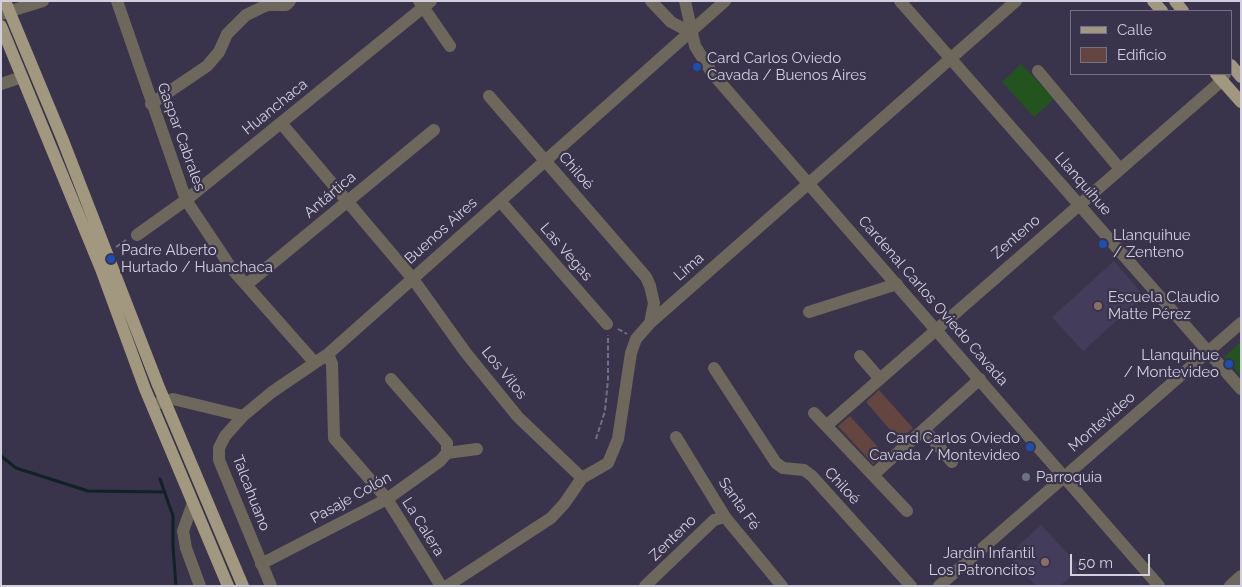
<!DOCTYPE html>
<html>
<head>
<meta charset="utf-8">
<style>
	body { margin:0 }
	#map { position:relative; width:1242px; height:587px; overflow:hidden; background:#39334c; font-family:Raleway,sans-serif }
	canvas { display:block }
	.frame { position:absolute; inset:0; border:2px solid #d2cfdf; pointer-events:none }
	.legend { position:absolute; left:1070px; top:10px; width:162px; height:65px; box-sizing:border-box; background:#39334c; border:1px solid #767187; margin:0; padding:6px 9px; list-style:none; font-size:15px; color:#d2cfdf }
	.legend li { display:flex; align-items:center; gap:10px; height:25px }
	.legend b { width:25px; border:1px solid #767187 }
	.scale { position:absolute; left:1070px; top:554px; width:80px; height:22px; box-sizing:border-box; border:2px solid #d2cfdf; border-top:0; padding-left:6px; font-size:15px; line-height:18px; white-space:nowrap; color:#d2cfdf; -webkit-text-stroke:4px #39334c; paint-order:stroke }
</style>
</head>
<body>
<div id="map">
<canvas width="1242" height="587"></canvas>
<div class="frame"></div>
<ul class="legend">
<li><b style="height:6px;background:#a2987f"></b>Calle</li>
<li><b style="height:14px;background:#644540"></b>Edificio</li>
</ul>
<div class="scale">50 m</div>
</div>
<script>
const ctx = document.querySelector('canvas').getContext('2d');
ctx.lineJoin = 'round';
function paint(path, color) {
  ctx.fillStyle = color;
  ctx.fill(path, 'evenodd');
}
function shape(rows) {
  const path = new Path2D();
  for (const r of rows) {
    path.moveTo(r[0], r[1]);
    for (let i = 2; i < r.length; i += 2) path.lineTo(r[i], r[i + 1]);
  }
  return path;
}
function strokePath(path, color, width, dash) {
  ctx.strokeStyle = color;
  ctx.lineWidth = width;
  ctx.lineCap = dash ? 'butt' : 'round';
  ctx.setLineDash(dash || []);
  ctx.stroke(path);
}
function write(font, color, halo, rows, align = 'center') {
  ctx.font = font + ' Raleway,sans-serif';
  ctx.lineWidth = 4.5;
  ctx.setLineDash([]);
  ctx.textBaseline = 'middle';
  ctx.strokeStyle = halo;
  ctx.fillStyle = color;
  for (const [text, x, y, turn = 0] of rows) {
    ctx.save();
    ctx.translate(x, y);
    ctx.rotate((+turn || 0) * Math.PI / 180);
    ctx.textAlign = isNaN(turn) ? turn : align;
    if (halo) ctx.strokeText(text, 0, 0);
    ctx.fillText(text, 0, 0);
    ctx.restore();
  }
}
const built = shape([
	[1114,261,1144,296,1083,351,1052,317],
	[1041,525,1081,568,1060,586,1036,586,1008,555]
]);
const green = shape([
	[1021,64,1054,99,1034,117,1002,82],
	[1241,342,1241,376,1224,357]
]);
const stream = shape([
	[1,456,16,468,88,491,165,492],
	[160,479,173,516,173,547,176,586]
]);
const building = shape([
	[879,390,913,428,899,440,866,402],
	[850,416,884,454,873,464,838,426]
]);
const path = shape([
	[116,247,126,240],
	[618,329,627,334],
	[596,439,605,411,608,379,608,335]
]);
const minor = shape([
	[117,1,186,200,232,269,315,363],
	[419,1,450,46],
	[651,1,671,22,690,32],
	[685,1,695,46,712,73,1159,586],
	[900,1,1241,389],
	[1,14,43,1],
	[1038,71,1120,169],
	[1,84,22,77],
	[489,96,646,277,650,286,654,303,650,323],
	[151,104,207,66,219,52,227,34,246,15,267,5,286,5,290,1],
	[281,123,413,279,466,353,518,417,582,478],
	[500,201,607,324],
	[137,235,186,200,431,1],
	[246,285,434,130],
	[809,312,897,284],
	[328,354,332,364,334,438,387,499,441,586],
	[860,356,880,379],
	[714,368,776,463,783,468,804,470,812,476,911,586],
	[155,404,173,399,243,416,272,392,328,354,725,1],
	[814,413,907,511],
	[243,416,225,436,219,448,219,460,271,586],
	[826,426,1218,84,1225,74],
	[924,429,952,462],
	[676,437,725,517,782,586],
	[447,453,477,449],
	[873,475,980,379],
	[193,503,183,531,186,548,200,586],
	[261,564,387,499,440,461,447,453,447,443,391,379],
	[447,586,551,518,564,504,582,478,608,463,618,439,631,353,636,339,650,323,1016,1],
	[645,586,714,520,725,517],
	[939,586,1241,323],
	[1230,586,1241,576]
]);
const major = shape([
	[5,1,62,138,158,385,243,586],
	[1153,1,1162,11],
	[1175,1,1183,11],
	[1,26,101,269,145,389,228,586],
	[1231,65,1241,77],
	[1216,74,1241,102]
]);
const markers = [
	[697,67,5,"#1a4fb4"],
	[1103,244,5,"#1a4fb4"],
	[111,259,5,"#1a4fb4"],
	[1098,306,5,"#8d6e63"],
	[1229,364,5,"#1a4fb4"],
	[1030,447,5,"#1a4fb4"],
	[1026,477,5,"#6b7280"],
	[1045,562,5,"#8d6e63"]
];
const poiNames = [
	["Card Carlos Oviedo",707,58],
	["Cavada / Buenos Aires",707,75],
	["Llanquihue",1113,235],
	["/ Zenteno",1113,252],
	["Padre Alberto",121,250],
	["Hurtado / Huanchaca",121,267],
	["Escuela Claudio",1108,297],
	["Matte Pérez",1108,314],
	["Llanquihue",1219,355,"right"],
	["/ Montevideo",1219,372,"right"],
	["Card Carlos Oviedo",1020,438,"right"],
	["Cavada / Montevideo",1020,455,"right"],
	["Parroquia",1036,477],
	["Jardín Infantil",1035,553,"right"],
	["Los Patroncitos",1035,570,"right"]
];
const streetNames = [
	["Huanchaca",275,107,-39],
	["Gaspar Cabrales",181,137,70],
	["Chiloé",576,171,49],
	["Llanquihue",1083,184,49],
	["Antártica",330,195,-40],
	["Buenos Aires",441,231,-42],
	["Zenteno",1016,237,-41],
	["Las Vegas",566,252,49],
	["Lima",689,267,-41],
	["Cardenal Carlos Oviedo Cavada",933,301,49],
	["Los Vilos",504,373,51],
	["Montevideo",1102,422,-41],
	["Chiloé",842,486,47],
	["Talcahuano",251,493,69],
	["Pasaje Colón",351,498,-29],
	["Santa Fé",739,504,55],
	["La Calera",423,527,58],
	["Zenteno",673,538,-44]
];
paint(built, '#433c5b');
paint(green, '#24541d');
strokePath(stream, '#112225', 3);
paint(building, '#644540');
strokePath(path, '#757086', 2, [5, 2.5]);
strokePath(minor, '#6e685c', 12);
strokePath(major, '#a2987f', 12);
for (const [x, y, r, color] of markers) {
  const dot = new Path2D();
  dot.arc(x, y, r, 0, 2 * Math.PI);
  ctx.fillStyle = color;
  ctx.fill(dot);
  strokePath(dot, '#39334c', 2);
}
write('15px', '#d2cfdf', '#39334c', poiNames, 'left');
write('15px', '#d2cfdf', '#39334c', streetNames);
</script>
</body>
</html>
